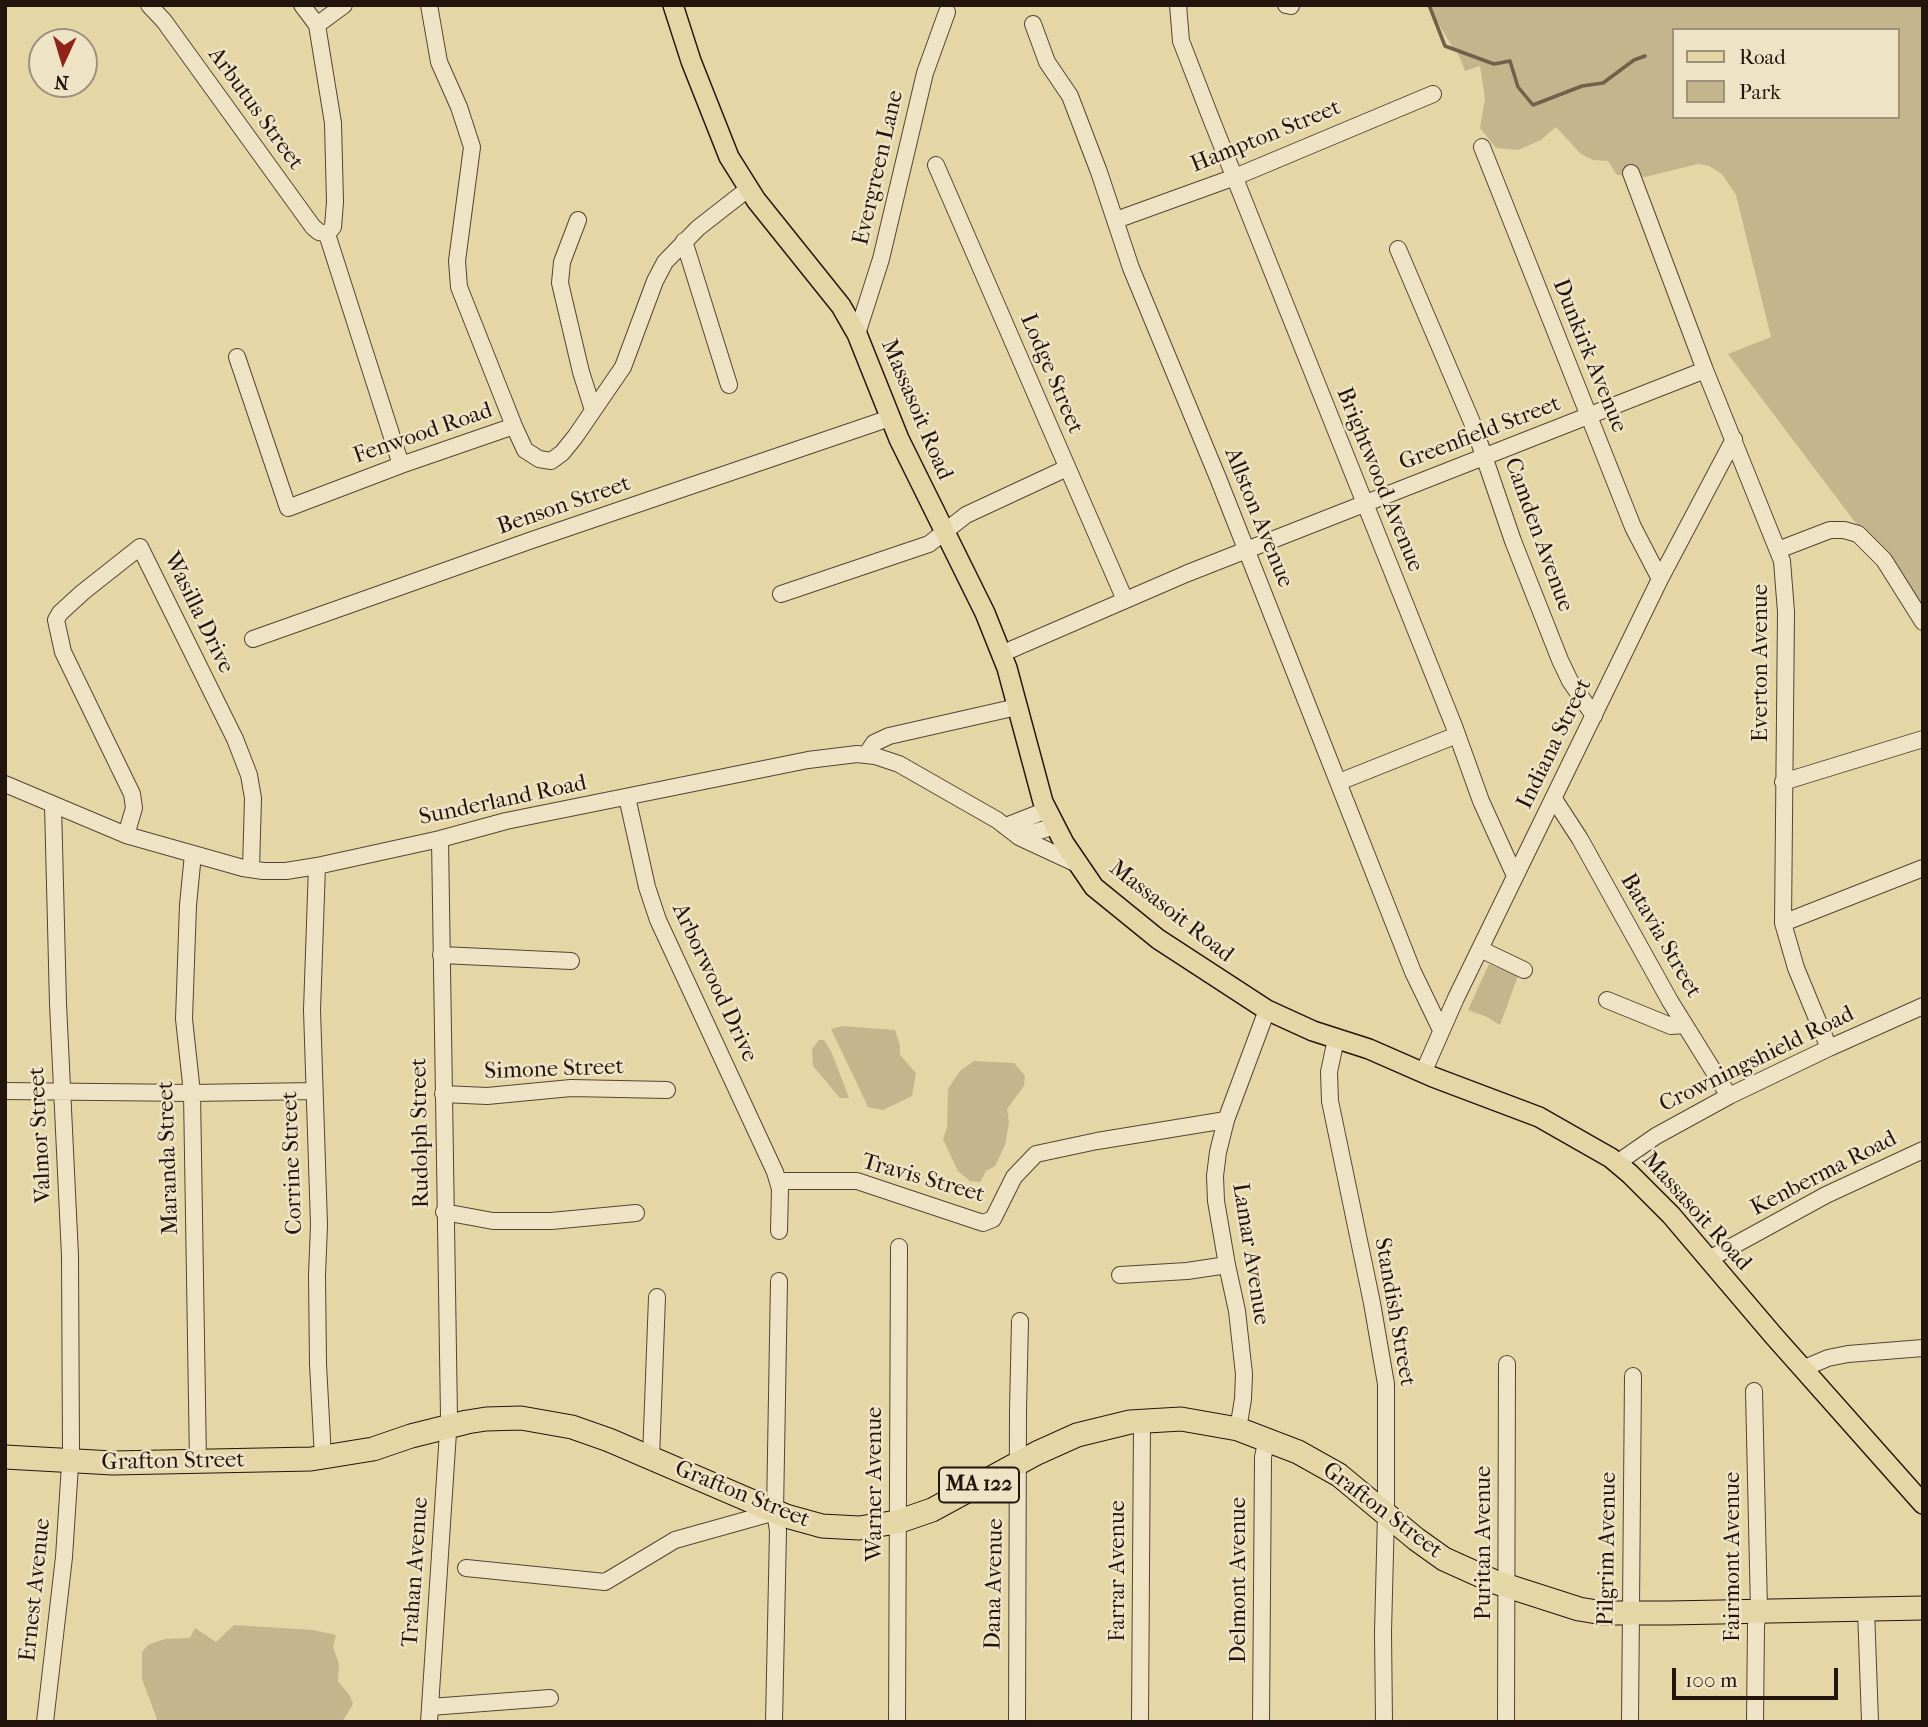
<!DOCTYPE html>
<html>
<head>
<meta charset="utf-8">
<style>
	body { margin:0 }
	#map { position:relative; width:1928px; height:1727px; overflow:hidden; background:#e5d6a6; font-family:"IM FELL French Canon",serif }
	canvas { display:block }
	.frame { position:absolute; inset:0; border:7px solid #23140e; pointer-events:none }
	.legend { position:absolute; left:1672px; top:28px; width:228px; height:91px; box-sizing:border-box; background:#eee4c5; border:2px solid #9d917c; margin:0; padding:9px 12px; list-style:none; font-size:21px; color:#23140e }
	.legend li { display:flex; align-items:center; gap:14px; height:35px }
	.legend b { width:35px; border:2px solid #9d917c }
	.north { position:absolute; left:28px; top:28px; width:70px; height:70px; box-sizing:border-box; background:#eee4c5; border:2px solid #9d917c; border-radius:50%; rotate:184deg; font-size:19px; font-weight:700; line-height:28px; text-align:center; color:#23140e }
	.north::after { content:''; display:block; margin:auto; width:24px; height:32px; background:#8f2418; clip-path:polygon(50% 0,100% 100%,50% 72%,0 100%) }
	.scale { position:absolute; left:1672px; top:1668px; width:166px; height:32px; box-sizing:border-box; border:4px solid #23140e; border-top:0; padding-left:9px; font-size:21px; line-height:24px; white-space:nowrap; color:#23140e; -webkit-text-stroke:5px #eee4c5; paint-order:stroke }
</style>
</head>
<body>
<div id="map">
<canvas width="1928" height="1727"></canvas>
<div class="frame"></div>
<ul class="legend">
<li><b style="height:9px;background:#e5d6a6"></b>Road</li>
<li><b style="height:19px;background:#c4b58c"></b>Park</li>
</ul>
<div class="north">N</div>
<div class="scale">100 m</div>
</div>
<script>
const ctx = document.querySelector('canvas').getContext('2d');
ctx.lineJoin = 'round';
function paint(path, color) {
  ctx.fillStyle = color;
  ctx.fill(path, 'evenodd');
}
function shape(rows) {
  const path = new Path2D();
  for (const r of rows) {
    path.moveTo(r[0], r[1]);
    for (let i = 2; i < r.length; i += 2) path.lineTo(r[i], r[i + 1]);
  }
  return path;
}
function strokePath(path, color, width, dash) {
  ctx.strokeStyle = color;
  ctx.lineWidth = width;
  ctx.lineCap = dash ? 'butt' : 'round';
  ctx.setLineDash(dash || []);
  ctx.stroke(path);
}
function write(font, color, halo, rows, align = 'center') {
  ctx.font = font + ' "IM FELL French Canon",serif';
  ctx.lineWidth = 5;
  ctx.setLineDash([]);
  ctx.textBaseline = 'middle';
  ctx.strokeStyle = halo;
  ctx.fillStyle = color;
  for (const [text, x, y, turn = 0] of rows) {
    ctx.save();
    ctx.translate(x, y);
    ctx.rotate((+turn || 0) * Math.PI / 180);
    ctx.textAlign = isNaN(turn) ? turn : align;
    if (halo) ctx.strokeText(text, 0, 0);
    ctx.fillText(text, 0, 0);
    ctx.restore();
  }
}
const green = shape([
	[1427,5,1923,5,1923,612,1728,354,1771,337,1736,195,1722,174,1709,166,1698,164,1645,177,1617,175,1608,161,1593,160,1581,154,1556,127,1541,140,1518,150,1496,148,1480,128,1485,99,1480,66,1465,71,1457,51,1453,48],
	[1674,30,1898,30,1898,117,1674,117],
	[1489,964,1518,976,1500,1025,1487,1017,1468,1010],
	[842,1026,895,1030,900,1046,900,1055,916,1073,912,1096,883,1110,868,1107,831,1029],
	[819,1040,824,1040,831,1051,849,1098,840,1098,813,1066,812,1049],
	[974,1061,1014,1063,1025,1076,1024,1086,1007,1109,1009,1123,1005,1145,995,1166,986,1171,980,1182,970,1181,958,1171,943,1139,947,1128,948,1089,960,1071],
	[234,1625,313,1630,336,1635,333,1647,339,1664,338,1681,350,1696,353,1704,342,1722,158,1722,142,1679,142,1652,148,1645,165,1639,190,1638,195,1628,216,1642]
]);
const stream = shape([
	[1429,5,1445,46,1494,64,1510,61,1518,87,1533,105,1582,86,1603,83,1634,60,1645,56]
]);
const minor = shape([
	[149,5,164,21,313,227,319,232,327,234],
	[302,5,317,25,333,123,335,202,333,227,327,234,401,465],
	[429,5,439,62,459,107,472,147,457,261,459,287,514,426],
	[1178,5,1181,41,1212,121,1454,726,1481,801,1515,876],
	[1286,5,1291,6],
	[1033,24,1047,62,1070,96,1099,172,1131,268,1218,478,1413,972,1441,1030],
	[317,25,344,5],
	[1482,147,1633,527,1660,579],
	[936,165,1125,600],
	[1631,173,1705,370,1782,561,1786,612,1783,923,1796,968,1829,1048],
	[578,220,562,262,560,283,581,372,593,410],
	[1116,220,1235,177,1433,94],
	[684,241,729,385],
	[1398,249,1474,427,1513,541,1560,660,1570,681,1594,716],
	[857,334,881,259,925,73,947,12],
	[237,357,288,508,401,465,514,426,525,450,539,459,551,461,562,453,575,437,623,367,655,281,665,262,698,228,748,189],
	[1778,550,1830,530,1844,530,1858,534,1884,560,1923,622],
	[781,594,929,544,966,515,1067,468],
	[253,639,532,540,890,418],
	[1001,654,1188,573,1705,370],
	[866,755,874,743,889,736,1017,707],
	[1339,782,1457,735],
	[1783,782,1923,739],
	[5,784,126,835,243,868,263,871,286,871,317,866,440,839,506,821,808,760,857,754,875,756,899,764,997,820,1019,837,1077,864],
	[627,797,647,887,658,920,775,1172,780,1189,779,1231],
	[1554,799,1580,839,1670,1001,1729,1096],
	[1006,826,1047,810],
	[126,835,134,808,132,794,63,652,56,620,60,613,83,592,140,547,235,739,249,775,253,798,251,869],
	[1019,837,1055,826],
	[193,854,188,905,184,1019,192,1093,198,1462],
	[317,866,312,1010,319,1225,317,1275,318,1364,323,1458],
	[1783,923,1923,868],
	[1480,949,1524,970],
	[441,955,571,961],
	[1607,1000,1671,1026,1685,1025],
	[1336,1039,1329,1072,1330,1101,1372,1303,1386,1384,1386,1514,1383,1632,1384,1722],
	[1423,1073,1456,998,1660,579,1734,439],
	[5,1091,192,1093,313,1091],
	[443,1094,487,1096,571,1088,667,1090],
	[1617,1163,1656,1136,1729,1096,1829,1048,1923,1006],
	[778,1181,857,1181,983,1223,993,1219,1014,1177,1036,1154,1097,1141,1226,1120],
	[444,1212,493,1221,551,1221,636,1213],
	[1709,1259,1826,1195,1923,1150],
	[1120,1275,1187,1271,1227,1265],
	[1802,1369,1828,1358,1848,1354,1923,1348],
	[1754,1391,1759,1611,1756,1625,1755,1722],
	[1238,1429,1243,1399,1244,1374,1237,1311,1227,1265,1216,1201,1215,1176,1218,1152,1226,1120,1267,1010],
	[651,1458,657,1297],
	[466,1568,605,1582,675,1540,775,1512],
	[1866,1609,1870,1722],
	[430,1707,550,1698],
	[45,1722,64,1557,71,1450,70,1256,58,1004,53,805],
	[429,1722,449,1417,440,839],
	[774,1722,778,1531,775,1512,779,1281],
	[897,1722,899,1247],
	[1017,1722,1018,1410,1020,1321],
	[1140,1722,1142,1421],
	[1261,1722,1263,1457,1267,1438],
	[1506,1722,1507,1364],
	[1630,1722,1633,1376]
]);
const major = shape([
	[673,5,691,61,729,157,756,200,841,306,857,334,899,439,985,613,1007,668,1043,802,1064,843,1094,887,1158,939,1267,1010,1313,1031,1369,1049,1433,1077,1539,1117,1611,1158,1630,1174,1671,1215,1773,1335,1923,1504]
]);
const highway = shape([
	[5,1457,113,1463,311,1459,373,1449,411,1436,467,1422,486,1419,521,1418,572,1427,609,1440,786,1516,822,1526,859,1528,897,1522,932,1510,1037,1453,1077,1435,1130,1422,1181,1419,1238,1429,1298,1452,1339,1475,1416,1539,1444,1559,1495,1582,1579,1609,1603,1613,1669,1613,1923,1608]
]);
const shields = [
	[979,1485,80]
];
const shieldNames = [
	["MA 122",979,1485]
];
const streetNames = [
	["Arbutus Street",255,109,54],
	["Hampton Street",1266,137,-22],
	["Evergreen Lane",879,168,-77],
	["Dunkirk Avenue",1589,356,68],
	["Lodge Street",1051,374,67],
	["Massasoit Road",916,410,67],
	["Fenwood Road",423,434,-19],
	["Greenfield Street",1480,434,-21],
	["Brightwood Avenue",1379,480,68],
	["Benson Street",564,506,-19],
	["Allston Avenue",1258,518,68],
	["Camden Avenue",1538,535,70],
	["Wasilla Drive",198,613,64],
	["Everton Avenue",1761,663,-90],
	["Indiana Street",1555,744,-64],
	["Sunderland Road",503,801,-12],
	["Massasoit Road",1171,912,38],
	["Batavia Street",1660,936,60],
	["Arborwood Drive",714,983,65],
	["Crowningshield Road",1757,1060,-26],
	["Simone Street",554,1070,-2],
	["Rudolph Street",421,1133,-91],
	["Valmor Street",41,1135,-93],
	["Maranda Street",169,1158,-92],
	["Corrine Street",293,1163,-92],
	["Kenberma Road",1824,1174,-27],
	["Travis Street",923,1179,16],
	["Massasoit Road",1696,1212,48],
	["Lamar Avenue",1250,1254,81],
	["Standish Street",1394,1312,80],
	["Grafton Street",173,1462,-1],
	["Warner Avenue",875,1484,-90],
	["Grafton Street",742,1495,22],
	["Grafton Street",1382,1511,37],
	["Puritan Avenue",1484,1543,-90],
	["Pilgrim Avenue",1608,1549,-89],
	["Fairmont Avenue",1733,1557,-90],
	["Farrar Avenue",1118,1571,-90],
	["Trahan Avenue",416,1572,-86],
	["Delmont Avenue",1239,1580,-90],
	["Dana Avenue",995,1584,-89],
	["Ernest Avenue",36,1590,-84]
];
paint(green, '#c4b58c');
strokePath(stream, '#70614a', 3.5);
strokePath(minor, '#544434', 18);
strokePath(major, '#23140e', 22);
strokePath(highway, '#23140e', 25);
strokePath(minor, '#eee4c5', 16);
strokePath(major, '#e5d6a6', 19);
strokePath(highway, '#e5d6a6', 23);
for (const [x, y, w] of shields) {
  const box = new Path2D();
  box.roundRect(x - w / 2, y - 17.5, w, 35, 5);
  ctx.fillStyle = '#eee4c5';
  ctx.fill(box);
  strokePath(box, '#23140e', 2);
}
write('bold 21px', '#23140e', null, shieldNames);
write('23px', '#23140e', '#eee4c5', streetNames);
</script>
</body>
</html>
